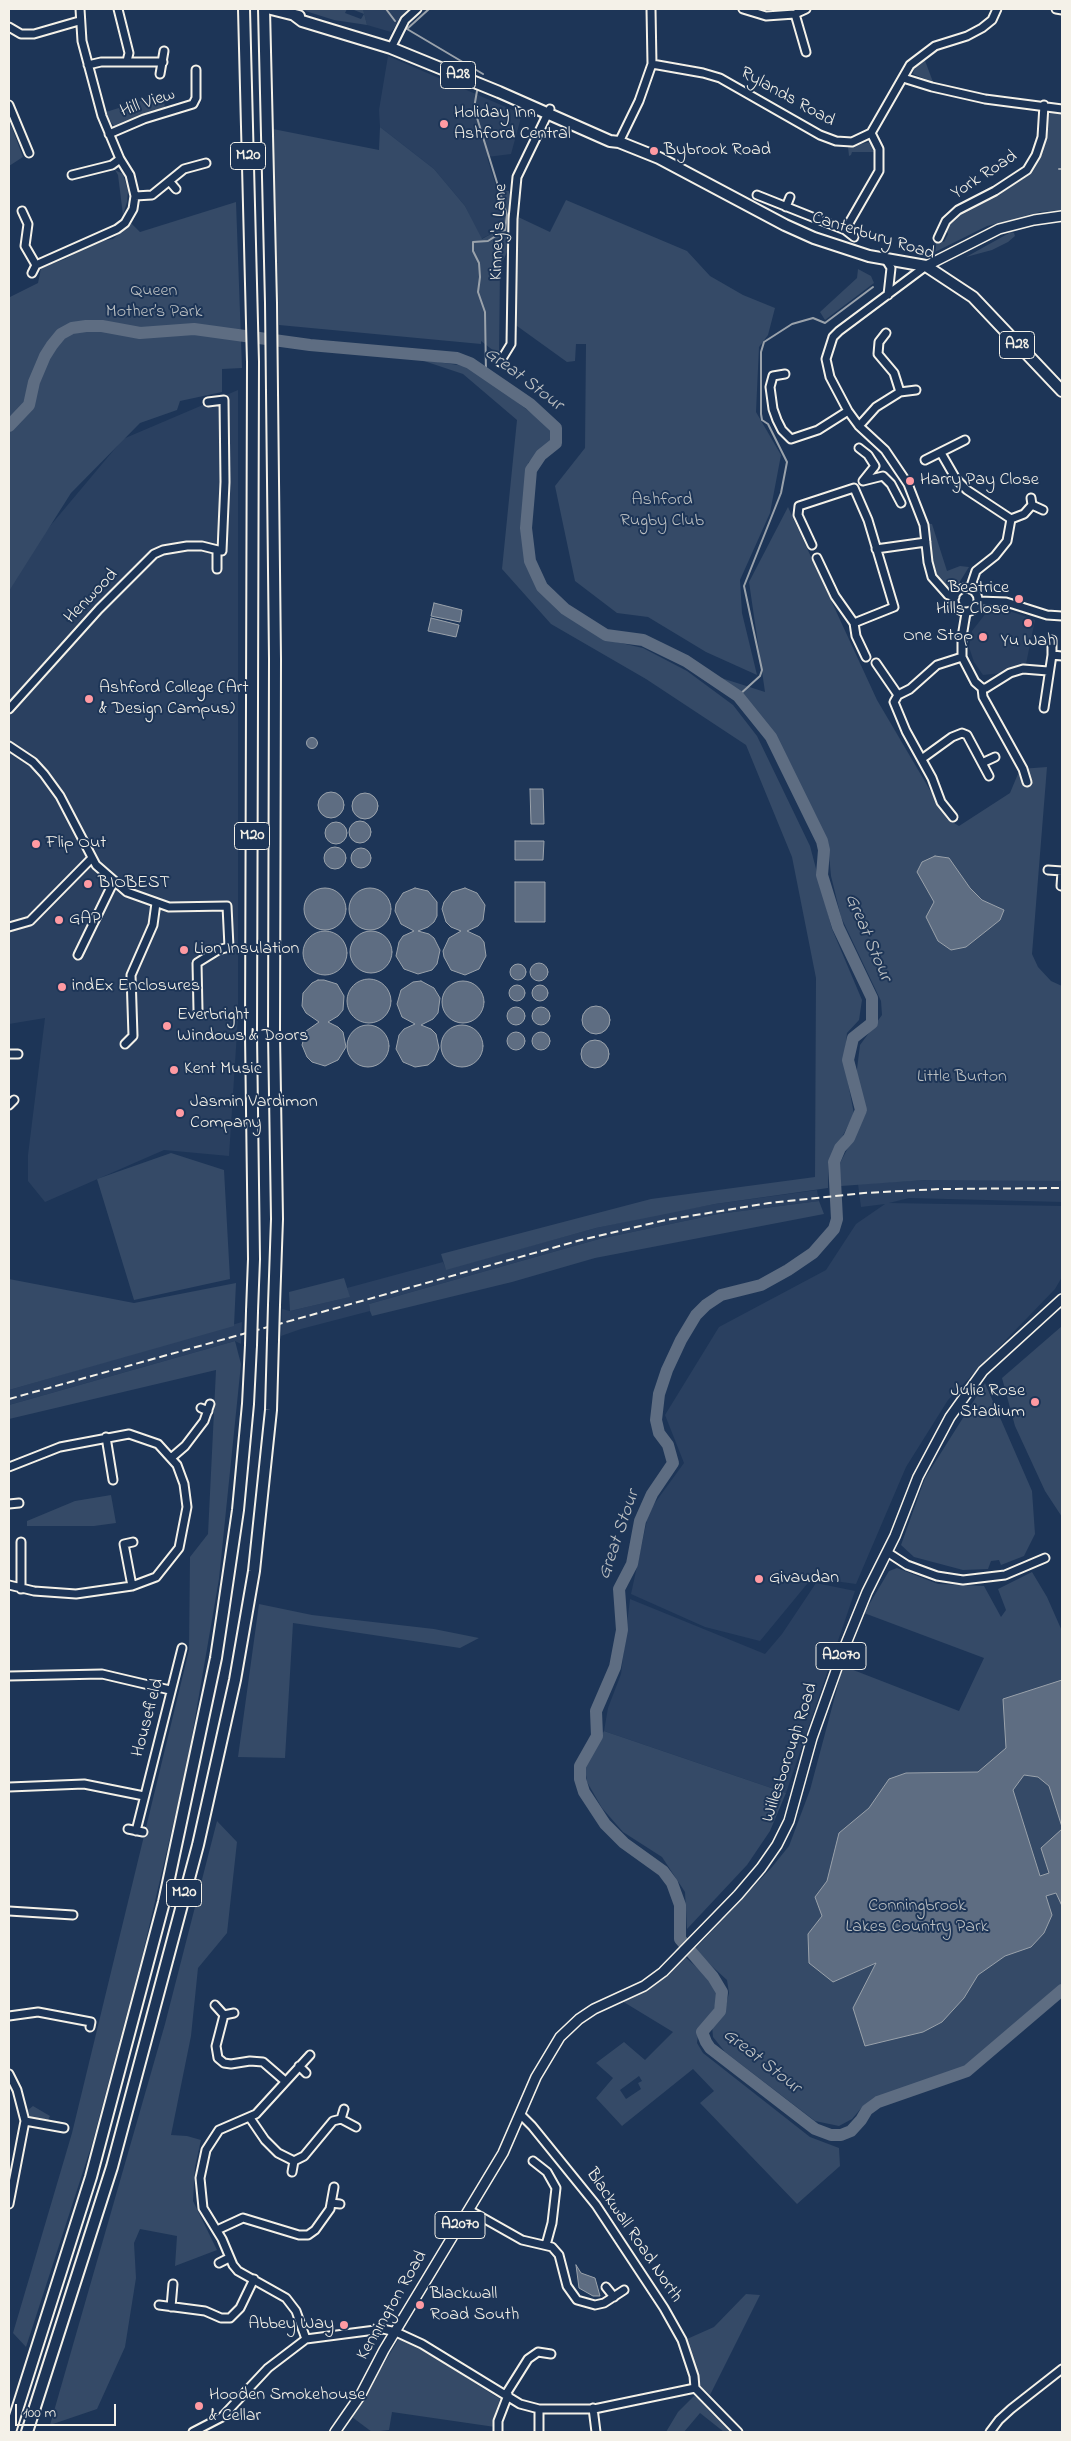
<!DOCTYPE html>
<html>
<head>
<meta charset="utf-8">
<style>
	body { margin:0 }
	#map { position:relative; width:1071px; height:2441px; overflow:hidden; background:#1d3557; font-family:"Indie Flower",sans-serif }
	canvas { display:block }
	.frame { position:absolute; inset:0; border:10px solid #f4f1e8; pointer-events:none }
	.scale { position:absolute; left:15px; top:2404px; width:101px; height:22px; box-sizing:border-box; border:2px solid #f4f1e8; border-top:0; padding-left:6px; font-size:15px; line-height:18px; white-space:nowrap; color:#f4f1e8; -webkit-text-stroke:4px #1d3557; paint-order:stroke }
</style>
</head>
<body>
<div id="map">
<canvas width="1071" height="2441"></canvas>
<div class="frame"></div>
<div class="scale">100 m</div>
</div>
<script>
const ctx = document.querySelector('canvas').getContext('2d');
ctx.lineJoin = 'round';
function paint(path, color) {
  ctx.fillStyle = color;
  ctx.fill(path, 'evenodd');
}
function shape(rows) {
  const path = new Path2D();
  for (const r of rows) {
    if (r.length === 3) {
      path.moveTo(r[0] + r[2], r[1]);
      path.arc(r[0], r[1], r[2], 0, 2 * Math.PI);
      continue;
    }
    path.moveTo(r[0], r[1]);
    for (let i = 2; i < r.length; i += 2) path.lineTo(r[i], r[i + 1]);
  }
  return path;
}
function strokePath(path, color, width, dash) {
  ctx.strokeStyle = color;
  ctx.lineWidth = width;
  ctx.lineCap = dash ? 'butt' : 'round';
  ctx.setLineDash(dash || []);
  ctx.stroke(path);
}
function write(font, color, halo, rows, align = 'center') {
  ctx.font = font + ' "Indie Flower",sans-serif';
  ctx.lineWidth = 4;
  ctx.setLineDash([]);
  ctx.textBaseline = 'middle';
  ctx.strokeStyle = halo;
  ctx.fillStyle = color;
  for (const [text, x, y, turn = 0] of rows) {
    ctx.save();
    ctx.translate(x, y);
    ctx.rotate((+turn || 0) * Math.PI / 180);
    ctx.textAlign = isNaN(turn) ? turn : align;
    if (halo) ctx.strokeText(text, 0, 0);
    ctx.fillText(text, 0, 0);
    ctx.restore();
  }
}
const built = shape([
	[363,9,411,9,391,32,367,25],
	[388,56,522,114,511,154,487,157,505,215,502,228,481,239,465,206,434,169,380,127,379,110],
	[238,390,238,1017,229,1156,164,1150,45,1202,28,1181,28,1155,45,1018,9,1024,9,575,123,439],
	[1004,609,1035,620,1026,664,1019,664,1002,673,983,675,974,662,969,647,972,631,986,613],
	[926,1180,1062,1180,1062,1202,909,1198,889,1203,1062,1206,1062,1277,1055,1289,948,1400,906,1467,856,1584,812,1578,760,1641,705,1627,631,1594,649,1511,684,1463,665,1415,719,1327,826,1270,856,1224,885,1204,861,1207,858,1184],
	[817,1190,819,1201,718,1214,599,1239,369,1304,370,1311,301,1329,281,1336,282,1309,290,1311,349,1297,347,1288,443,1262,446,1269,596,1228,664,1213,715,1204],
	[242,1322,241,1344,235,1341,9,1405,9,1390],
	[816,1583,855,1591,786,1793,604,1731,608,1708,621,1674,630,1599,765,1654,782,1634]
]);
const green = shape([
	[299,9,347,9,345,13,361,19,364,14,354,10,363,9,367,25,334,20],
	[924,58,933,82,913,74,914,69],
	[163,94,165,108,119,126,114,126,111,122,106,112],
	[1052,111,1062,112,1062,210,1040,212,987,226,931,254,935,238,944,242,948,234,945,227,957,215,1030,171,1038,159,1047,116],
	[9,120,23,157,9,166],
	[380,127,434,169,465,206,482,239,502,228,505,215,500,191,509,191,512,202,508,250,500,267,499,355,481,341,481,344,279,325,273,129,379,150],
	[870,142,875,152,852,152,851,155,849,156,848,147],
	[115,170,123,174,128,191,127,202,123,215,118,175],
	[566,200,687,251,710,276,743,295,775,308,768,335,759,347,756,412,781,455,770,513,740,580,742,613,757,675,706,652,648,617,617,613,575,581,555,486,585,448,586,344,576,344,575,361,567,362,517,326,516,216,550,232],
	[236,202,242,368,222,369,222,392,180,401,177,410,140,423,71,493,9,591,9,292,10,297,38,283,41,268,65,259,96,242,113,239,131,223,140,232],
	[1011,232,1014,233,1015,236,1008,242,992,250,966,257],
	[858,269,871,276,874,283,825,320,820,312,857,278],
	[418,359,471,367,551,428,551,440,528,463,530,502,526,561,539,590,562,611,603,639,643,648,687,671,733,705,757,736,810,846,832,929,862,1000,859,1020,847,1033,844,1062,854,1114,828,1164,828,1188,715,1204,596,1228,446,1270,441,1254,651,1199,815,1177,816,978,792,857,746,745,646,679,551,624,502,569,517,420,463,374],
	[788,507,877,700,947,819,959,826,1010,793,1020,769,1047,767,1032,954,1038,967,1051,981,1062,986,1062,1181,926,1180,841,1186,839,1165,867,1111,856,1077,860,1045,882,1015,881,1001,841,917,831,876,828,844,773,731,744,698,709,674,765,692,749,582],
	[927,524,932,524,947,571,960,566,969,567,959,583,950,587,941,583,937,578,931,563],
	[171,1153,224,1170,230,1279,134,1300,97,1179],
	[819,1201,824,1214,595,1258,512,1282,372,1316,370,1311,369,1304,599,1239,718,1214],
	[344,1278,350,1297,290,1311,289,1292],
	[9,1279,134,1303,236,1283,234,1326,9,1390],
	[1062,1326,1062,1517,1045,1491,1015,1426,1002,1378],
	[235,1341,241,1364,219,1579,187,1765,141,1961,92,2144,26,2347,13,2333,72,2133,189,1650,190,1557,208,1534,216,1370,9,1419,9,1405],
	[985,1383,1032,1491,1035,1534,1024,1556,1001,1565,999,1560,991,1561,988,1569,963,1570,914,1557,901,1545,925,1478],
	[111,1495,116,1523,94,1526,27,1526,27,1521,75,1501],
	[897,1568,938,1584,984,1586,1001,1617,1006,1610,998,1589,1032,1572,1047,1597,1062,1631,1062,1984,966,2067,875,2100,863,2106,852,2119,839,2126,815,2121,725,2052,713,2037,712,2025,726,2005,729,1993,727,1980,694,1950,772,1867,789,1846,810,1790,843,1666,959,1711,984,1658,864,1613,889,1571],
	[259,1604,312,1615,434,1629,479,1638,460,1648,293,1623,285,1758,238,1757],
	[604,1731,786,1793,770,1831,747,1865,687,1929,685,1892,662,1857,623,1832,602,1808,587,1782,585,1768],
	[217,1821,237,1842,227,1933,198,1968,191,2036,171,2135,187,2136,201,2140,195,2167,193,2201,217,2250,175,2266,177,2236,140,2229,134,2243,136,2278,125,2347,97,2409,50,2425,165,2024],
	[685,1957,708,1977,718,1993,714,2010,699,2028,697,2043,703,2053,810,2137,839,2148,840,2166,797,2204,700,2103,714,2091,693,2069,622,2126,596,2098,613,2078,596,2063,624,2042,645,2060,673,2032,622,2001,659,1982],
	[639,2076,642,2081,638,2083,641,2089,626,2099,620,2090],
	[33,2106,50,2116,48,2120,30,2118,28,2110],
	[746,2294,760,2295,710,2395,701,2386,687,2339,714,2327],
	[404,2338,500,2399,495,2414,495,2427,392,2412,389,2430,372,2432,352,2417,398,2340],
	[694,2396,705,2402,730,2432,724,2432,700,2413,684,2432,666,2432,678,2412]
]);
const water = shape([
	[434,603,462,610,460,622,431,616,434,603],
	[431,618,459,625,456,637,428,631,431,618],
	[312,743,5.5],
	[530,789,543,789,544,824,531,824,530,789],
	[331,805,13],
	[365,806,13],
	[360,832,11],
	[336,833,11],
	[515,841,544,841,543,860,515,860,515,841],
	[335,858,11],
	[361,858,10],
	[935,856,949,858,970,888,982,900,1004,910,1000,920,966,947,951,950,938,941,926,917,934,902,917,872,922,862,935,856],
	[515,882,545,882,545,922,515,922,515,882],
	[325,909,21],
	[370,909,21],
	[415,888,428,891,437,902,437,916,434,922,428,927,418,931,429,934,434,938,440,950,437,964,432,970,418,974,404,969,396,956,399,942,403,936,414,931,401,924,395,911,396,904,403,893,415,888],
	[465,888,477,893,485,905,483,920,478,926,467,931,480,937,484,942,486,956,479,969,465,975,451,970,444,957,443,951,449,938,461,931,451,927,446,922,442,909,444,902,452,892,465,888],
	[371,952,21],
	[325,953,22],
	[539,972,9],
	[518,972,8],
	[369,1001,22],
	[318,980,324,980,337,984,344,996,343,1010,338,1016,328,1022,338,1027,343,1032,346,1047,338,1060,325,1066,312,1062,307,1057,302,1045,306,1031,319,1022,306,1013,302,1006,303,993,312,983,318,980],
	[463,1002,21],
	[421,981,434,988,440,998,438,1013,433,1019,421,1025,431,1029,436,1034,439,1048,434,1060,428,1065,415,1067,403,1062,396,1049,399,1035,404,1029,415,1024,402,1017,397,1004,401,990,413,982,421,981],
	[517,993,8],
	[540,993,8],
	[596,1020,14],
	[516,1016,9],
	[541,1016,9],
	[462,1046,21],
	[368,1046,21],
	[541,1041,9],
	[516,1041,9],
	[595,1054,14],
	[1062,1680,1062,1827,1049,1786,1038,1777,1024,1775,1013,1790,1040,1876,1049,1873,1041,1848,1062,1829,1062,1906,1056,1893,1046,1896,1052,1915,1044,1933,1031,1947,1005,1956,978,1975,964,1998,942,2022,923,2032,865,2046,853,2008,876,1963,833,1982,809,1963,808,1934,822,1916,815,1897,827,1881,839,1833,869,1808,889,1779,906,1773,978,1772,1006,1748,1003,1699,1062,1680],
	[576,2265,581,2273,595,2278,600,2296,593,2296,579,2288,576,2265]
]);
const stream = shape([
	[386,9,395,21],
	[429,9,407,29,483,74],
	[477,91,474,108,507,215,505,230,488,241,473,242,473,251,479,263,480,277,478,292,485,312,486,373],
	[1059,169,1062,169],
	[738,696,760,676,762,670,744,586,781,493,787,462,768,424,762,420,761,414,761,352,764,342,792,324,813,318,825,323,873,287]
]);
const river = shape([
	[9,426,29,405,34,382,45,356,52,345,61,334,72,328,86,326,102,326,140,333,194,329,310,345,457,358,470,363,530,404,556,428,556,443,541,455,531,470,526,528,530,561,542,587,565,609,606,635,643,640,686,661,738,696,771,737,822,841,824,850,822,875,838,927,872,998,872,1023,853,1038,848,1060,861,1110,849,1138,840,1148,834,1162,837,1219,834,1229,813,1253,788,1270,761,1285,721,1295,706,1305,696,1315,681,1340,667,1370,659,1394,656,1420,659,1433,668,1445,673,1463,652,1494,640,1521,632,1564,619,1589,622,1630,615,1667,596,1711,597,1736,580,1766,580,1779,584,1792,605,1824,624,1843,663,1871,672,1883,680,1905,680,1939,713,1977,722,1992,720,2011,702,2032,706,2042,710,2048,815,2129,831,2135,841,2135,851,2131,861,2120,867,2110,878,2102,967,2071,1062,1990]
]);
const minor = shape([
	[118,9,129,53,127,61],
	[743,9,766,16,795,14,806,9],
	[1056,9,1062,10],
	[795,14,806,52],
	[9,27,21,34,34,34,79,21],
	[391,48,405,20,417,9],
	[652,64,703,73,720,78,820,135,836,141,852,142,871,133,910,65,935,46,967,36,982,28,992,20,997,9],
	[88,65,101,62,163,62],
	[160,74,164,51],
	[903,78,932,87,985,99,1062,109],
	[9,105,29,153],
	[109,134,144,119,193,104,196,98,196,70],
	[619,142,639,101,652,64,651,9],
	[72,175,112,165,120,159],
	[170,182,176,189],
	[757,195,845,230,879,171,879,149,871,133],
	[135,196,152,195,184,169,206,163],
	[786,207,790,197],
	[22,211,28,224,25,246,36,265],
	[845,230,854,237],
	[938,238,946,221,958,210,995,191,1027,170,1036,155,1042,137,1044,105],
	[886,260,891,268,888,295],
	[36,265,117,229,125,223,133,209,135,196,130,175,120,159,102,116,82,41,80,9],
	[926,266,839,331,833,337,826,359,830,377,848,411,859,426,885,450,908,484,924,525,928,562,932,577,948,595,955,597],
	[32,273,36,265],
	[886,333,879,342,878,354,894,373,900,392,916,390],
	[500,362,511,344,513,219,517,177,550,109],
	[785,374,773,376,770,387,773,409,777,420,782,430,791,439,818,430,848,411],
	[859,426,876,407,900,392],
	[859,448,868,455,875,466,863,481,883,476,891,484,901,503],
	[941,453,956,479,967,490,1011,519],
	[925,460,965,440],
	[1031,498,1032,505,1043,510],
	[1011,519,1024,514,1032,505],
	[812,545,798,515,799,506,854,488,868,520,894,607,854,623],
	[876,549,926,542],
	[217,550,217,569],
	[817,558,835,596,854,623,856,636,866,657],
	[966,600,12],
	[970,589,976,571,995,556,1007,541,1011,519],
	[979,601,1006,602,1047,615,1062,616],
	[966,613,962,637,962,657,975,682,982,688,983,697,1023,769,1027,782],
	[1052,655,1052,640],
	[876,663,898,695],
	[982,688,986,688,1010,673,1023,669,1048,671],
	[1044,708,1052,655,1062,656],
	[9,709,99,609,154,554,163,550,187,546,202,546,222,551,225,482,224,400,208,402],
	[9,746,33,762,44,774,60,796,96,865,127,892,169,907,227,906,229,947,218,950,197,963,198,1010],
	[923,758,952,737,962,733,967,735,989,776],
	[982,763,995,757],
	[953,817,941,802,932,778,906,731,894,702,898,695,910,689,937,665,962,657],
	[1048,870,1062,871],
	[1061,886,1062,871],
	[9,927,30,921,92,858],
	[78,955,114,881],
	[125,1044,133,1036,131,975,153,925,156,903],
	[9,1054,18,1054],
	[9,1105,14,1100],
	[201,1408,208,1411],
	[106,1437,113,1480],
	[171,1458,185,1446,204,1421,210,1404],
	[9,1467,60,1447,129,1434,158,1444,177,1465,184,1484,187,1507,179,1548,156,1577,132,1586,76,1594,34,1591,9,1585],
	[9,1504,19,1503],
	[887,1552,907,1565,937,1576,963,1580,1005,1575,1045,1558],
	[132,1586,124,1544,133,1542],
	[21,1589,21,1542],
	[9,1676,102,1674,170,1690],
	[9,1787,84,1784,144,1796],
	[128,1829,143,1832],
	[136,1831,182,1648],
	[9,1911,73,1915],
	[215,2005,224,2015,234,2013],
	[224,2015,216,2046,218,2058,224,2063,231,2064,250,2061,263,2062,285,2081],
	[9,2016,38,2012,91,2022,90,2027],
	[299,2066,306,2073],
	[9,2074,17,2090,25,2121,9,2204],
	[521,2115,532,2126,596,2205,664,2308,682,2340,694,2376,695,2388],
	[250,2118,265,2140,278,2153,294,2161,304,2156,333,2121,341,2119,356,2127],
	[341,2119,344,2109],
	[25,2121,64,2128],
	[533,2161,547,2172,556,2188,552,2223,546,2245],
	[292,2172,294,2161],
	[331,2203,340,2204],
	[469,2210,522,2240,552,2247,559,2255,567,2286,577,2300,595,2305,604,2303,624,2290],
	[217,2230,243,2218,299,2235,308,2235,315,2230,330,2209,334,2187],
	[219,2263,229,2258],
	[606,2287,614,2297],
	[159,2305,205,2311,221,2318,230,2318,240,2308,254,2279],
	[171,2307,173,2284],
	[306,2339,296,2311,286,2298,238,2271,233,2265,222,2239,203,2208,200,2178,206,2150,219,2130,256,2114,310,2055],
	[695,2388,738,2432],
	[506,2394,528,2359,538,2352,551,2354],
	[593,2408,596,2432],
	[193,2432,222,2417,268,2368,306,2339,383,2329,396,2332,422,2344,520,2404,539,2409,594,2409,695,2388],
	[498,2432,498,2421,508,2395],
	[539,2432,539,2409],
	[990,2432,999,2420,1011,2409,1062,2369]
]);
const major = shape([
	[926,266,999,229,1034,220,1062,216],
	[335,2432,360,2396,384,2350,503,2153,536,2077,560,2037,579,2019,594,2009,644,1986,663,1972,738,1895,761,1868,777,1845,789,1821,812,1738,843,1651,867,1592,895,1536,918,1477,950,1417,983,1371,1062,1299]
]);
const highway = shape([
	[244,9,253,362,251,1035,254,1259,252,1311],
	[264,9,271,303,275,659,274,1034,277,1219,274,1305],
	[271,9,299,16],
	[294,15,302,21,391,48,499,92,610,141,619,142,659,158,785,225,814,238,869,256,926,266,973,297,1062,391],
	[10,2432,91,2177,164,1902,216,1658,223,1612,238,1510,248,1404,251,1345],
	[27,2432,112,2167,198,1845,235,1680,254,1571,271,1410,273,1340]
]);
const rail = shape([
	[9,1399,581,1240,666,1220,769,1203,864,1193,940,1189,1062,1188]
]);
const highwayBridge = shape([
	[273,1340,274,1305],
	[251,1345,252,1311]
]);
const markers = [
	[444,124,5,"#ff9aa2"],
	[654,151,5,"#ff9aa2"],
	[910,481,5,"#ff9aa2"],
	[1019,599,5,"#ff9aa2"],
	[1028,623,5,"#ff9aa2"],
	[983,637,5,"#ff9aa2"],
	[89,699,5,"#ff9aa2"],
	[36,844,5,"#ff9aa2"],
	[88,884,5,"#ff9aa2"],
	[59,920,5,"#ff9aa2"],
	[184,950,5,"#ff9aa2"],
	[62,987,5,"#ff9aa2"],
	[167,1026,5,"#ff9aa2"],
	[174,1070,5,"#ff9aa2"],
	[180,1113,5,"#ff9aa2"],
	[1035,1402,5,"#ff9aa2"],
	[759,1579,5,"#ff9aa2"],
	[420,2305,5,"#ff9aa2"],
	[344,2325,5,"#ff9aa2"],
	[199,2406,5,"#ff9aa2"]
];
const shields = [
	[458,75,35],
	[248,156,35],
	[1017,345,35],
	[252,836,35],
	[841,1656,50],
	[184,1893,35],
	[460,2225,50]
];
const shieldNames = [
	["A28",458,75],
	["M20",248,156],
	["A28",1017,345],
	["M20",252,836],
	["A2070",841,1656],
	["M20",184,1893],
	["A2070",460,2225]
];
const streetNames = [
	["Rylands Road",787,98,29],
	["Hill View",148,104,-19],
	["York Road",985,176,-33],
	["Kinney's Lane",500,232,-87],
	["Canterbury Road",873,237,17],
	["Henwood",92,597,-46],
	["Housefield",149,1718,-75],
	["Willesborough Road",791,1753,-72],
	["Blackwall Road North",633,2236,56],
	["Kennington Road",393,2306,-60]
];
const poiNames = [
	["Holiday Inn",454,114],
	["Ashford Central",454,135],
	["Bybrook Road",664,151],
	["Harry Pay Close",920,481],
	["Beatrice",1009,589,"right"],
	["Hills Close",1009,610,"right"],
	["One Stop",973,637,"right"],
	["Yu Wah",1028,642,"center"],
	["Ashford College (Art",99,689],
	["& Design Campus)",99,710],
	["Flip Out",46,844],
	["BIOBEST",98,884],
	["GAP",69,920],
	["Lion Insulation",194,950],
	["indEx Enclosures",72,987],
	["Everbright",177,1016],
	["Windows & Doors",177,1037],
	["Kent Music",184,1070],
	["Jasmin Vardimon",190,1103],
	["Company",190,1124],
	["Julie Rose",1025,1392,"right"],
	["Stadium",1025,1413,"right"],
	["Givaudan",769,1579],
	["Blackwall",430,2295],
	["Road South",430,2316],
	["Abbey Way",334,2325,"right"],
	["Hooden Smokehouse",209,2396],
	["& Cellar",209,2417]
];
const parkNames = [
	["Queen",154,292],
	["Mother’s Park",154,313],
	["Ashford",662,501],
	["Rugby Club",662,522],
	["Little Burton",962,1078],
	["Conningbrook",917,1907],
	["Lakes Country Park",917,1928]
];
const waterNames = [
	["Great Stour",523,380,37],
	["Great Stour",867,938,67],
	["Great Stour",620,1535,-71],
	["Great Stour",761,2062,38]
];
paint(built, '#2a4060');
paint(green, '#354a67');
paint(water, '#5e6d82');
strokePath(water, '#9aa2ab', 1);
strokePath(stream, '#9aa2ab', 2);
strokePath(river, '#5e6d82', 12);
strokePath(minor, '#f4f1e8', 11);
strokePath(major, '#f4f1e8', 12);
strokePath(highway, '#f4f1e8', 14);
strokePath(minor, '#1d3557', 7);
strokePath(major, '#1d3557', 9);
strokePath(highway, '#1d3557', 10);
strokePath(rail, '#f4f1e8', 2, [8, 4]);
strokePath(highwayBridge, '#f4f1e8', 14, []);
strokePath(highwayBridge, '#1d3557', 10);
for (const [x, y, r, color] of markers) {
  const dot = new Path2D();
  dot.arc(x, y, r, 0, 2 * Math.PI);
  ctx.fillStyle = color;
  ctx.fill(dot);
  strokePath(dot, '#1d3557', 2);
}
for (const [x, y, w] of shields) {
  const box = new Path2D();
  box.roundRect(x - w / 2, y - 13.5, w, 27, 4);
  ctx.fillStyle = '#1d3557';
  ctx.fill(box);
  strokePath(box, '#f4f1e8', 1);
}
write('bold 16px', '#f4f1e8', null, shieldNames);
write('18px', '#f4f1e8', '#1d3557', streetNames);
write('18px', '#f4f1e8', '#1d3557', poiNames, 'left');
write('18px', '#bbbfc1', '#1d3557', parkNames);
write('italic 19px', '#c0c3c4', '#1d3557', waterNames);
</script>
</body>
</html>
